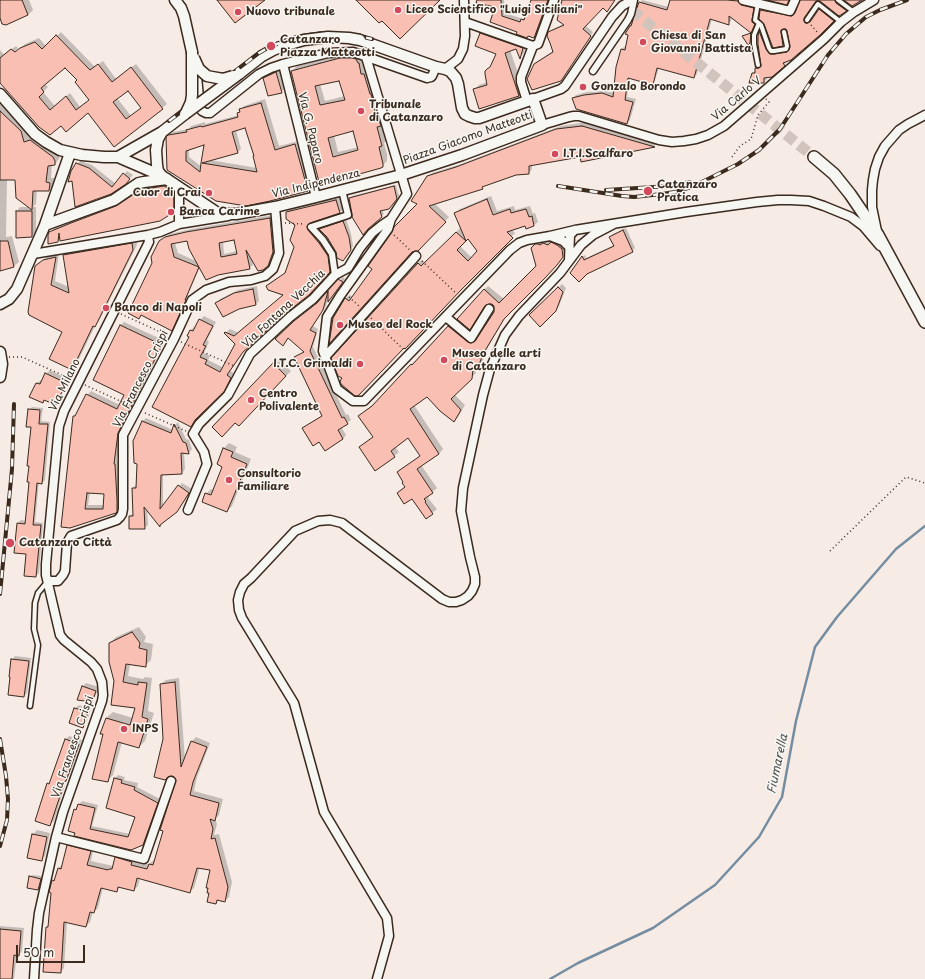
<!DOCTYPE html>
<html>
<head>
<meta charset="utf-8">
<style>
	body { margin:0 }
	#map { position:relative; width:925px; height:979px; overflow:hidden; background:#f7ebe5; font-family:"Playpen Sans",sans-serif }
	canvas { display:block }
	.scale { position:absolute; left:16px; top:945px; width:69px; height:18px; box-sizing:border-box; border:2px solid #3b2a1e; border-top:0; padding-left:5px; font-size:12px; line-height:14px; white-space:nowrap; color:#3b2a1e; -webkit-text-stroke:3px #f6f6f2; paint-order:stroke }
</style>
</head>
<body>
<div id="map">
<canvas width="925" height="979"></canvas>
<div class="scale">50 m</div>
</div>
<script>
const ctx = document.querySelector('canvas').getContext('2d');
ctx.lineJoin = 'round';
function paint(path, color) {
  ctx.fillStyle = color;
  ctx.fill(path, 'evenodd');
}
function shape(rows) {
  const path = new Path2D();
  for (const r of rows) {
    path.moveTo(r[0], r[1]);
    for (let i = 2; i < r.length; i += 2) path.lineTo(r[i], r[i + 1]);
  }
  return path;
}
function strokePath(path, color, width, dash) {
  ctx.strokeStyle = color;
  ctx.lineWidth = width;
  ctx.lineCap = dash ? 'butt' : 'round';
  ctx.setLineDash(dash || []);
  ctx.stroke(path);
}
function write(font, color, halo, rows, align = 'center') {
  ctx.font = font + ' "Playpen Sans",sans-serif';
  ctx.lineWidth = 3;
  ctx.setLineDash([]);
  ctx.textBaseline = 'middle';
  ctx.strokeStyle = halo;
  ctx.fillStyle = color;
  for (const [text, x, y, turn = 0] of rows) {
    ctx.save();
    ctx.translate(x, y);
    ctx.rotate((+turn || 0) * Math.PI / 180);
    ctx.textAlign = isNaN(turn) ? turn : align;
    if (halo) ctx.strokeText(text, 0, 0);
    ctx.fillText(text, 0, 0);
    ctx.restore();
  }
}
const shadow = shape([
	[0,0,29,0,33,10,28,15,0,17],
	[483,0,504,0,505,13,523,19,525,17,532,0,549,0,537,34,534,37,491,21,497,7],
	[564,0,615,0,607,11,603,7,586,26,593,32,564,76,534,64,538,61,553,51,549,33,553,29,564,24],
	[642,0,669,7,671,0,742,0,756,5,757,21,754,28,751,31,732,17,731,21,728,24,712,19,697,74,694,77,659,68,655,80,652,84,630,77,627,97,636,99,630,120,627,123,573,98,576,95,587,92,605,91,615,93,622,49,625,46,626,47,630,26,633,23,640,3],
	[801,0,840,0,849,7,839,15,821,0,817,0,807,14,806,17,808,20,811,21,823,7,836,18,820,34,786,61,787,62,784,65,767,77,767,79,764,82,753,73,759,65,762,66,758,36,760,32,763,29,768,46,773,52,778,52,790,50,787,29,783,27,786,42,783,45,774,46,765,23,760,18,761,10,764,7,796,14],
	[486,29,528,43,524,53,520,57,517,48,510,50,524,90,518,95,474,90,479,85,487,82,487,70,493,64,497,53,481,34],
	[61,32,95,67,103,61,116,79,136,64,167,104,114,146,88,112,61,124,0,81,0,50,4,55,16,46,18,48,15,51,17,52,25,44,39,38,46,46],
	[65,67,78,80,90,100,80,107,70,93,55,106,43,92,48,87,45,84],
	[128,89,142,108,131,116,117,98],
	[346,53,361,54,387,140,384,143,387,154,387,161,382,166,332,181,292,71,297,66],
	[340,80,345,96,325,101,320,84],
	[354,130,359,147,338,152,334,135],
	[280,69,285,88,281,92,264,78,268,75],
	[0,96,25,126,29,138,35,136,58,152,60,156,59,159,55,164,52,164,51,178,54,178,54,186,49,190,37,190,36,204,33,207,36,207,36,233,32,236,17,237,17,211,20,207,30,207,16,179,7,179,6,237,12,236,19,262,14,266,1,269,0,266],
	[265,99,279,146,299,141,311,186,307,190,168,169,168,137,173,132,189,129,191,126,205,122,205,124,239,115,238,113,241,110,241,109,244,106],
	[246,127,255,155,254,156,257,168,210,160,237,153,241,149,236,130],
	[206,144,202,167,189,157,189,149],
	[586,122,657,143,654,146,582,161,581,156,532,165,532,169,529,173,515,174,485,185,482,188,434,203,449,217,418,250,414,250,334,319,346,298,350,295,353,297,419,204,428,177,432,173,461,164,561,126],
	[80,161,92,165,116,184,127,171,133,175,129,179,111,193,77,164],
	[168,182,177,188,177,207,173,211,61,237,57,241,50,233,54,228,76,219,122,202,145,186],
	[396,185,399,196,391,205,382,210,384,214,370,227,350,198,352,196],
	[491,196,497,211,514,206,515,210,530,206,533,214,535,213,538,222,534,225,526,228,526,225,511,229,515,233,464,285,343,378,333,358,418,263,422,260,426,263,461,227,456,213,460,209],
	[469,238,479,251,472,258,460,246],
	[340,197,344,208,340,212,310,222,311,226,323,239,334,267,313,290,286,312,246,348,230,371,234,373,227,386,199,415,195,421,191,425,190,337,188,336,191,330,195,326,196,327,200,320,204,316,216,322,207,340,209,342,204,353,210,356,208,360,224,368,236,344,226,333,230,329,239,333,284,295,267,286,271,282,287,272,295,247,296,225,287,212,291,208],
	[273,215,277,248,272,261,268,265,252,259,253,265,249,268,200,267,188,295,189,297,175,326,171,329,142,314,139,318,164,238,170,234,191,229],
	[235,239,237,251,224,254,223,241],
	[188,240,196,261,178,253,175,243],
	[346,219,351,234,353,246,346,256,337,251,328,237,320,229,323,226],
	[626,228,635,248,632,251,586,273,582,257,585,255,586,258,614,245,611,237,613,234],
	[136,239,137,245,99,321,95,326,76,365,72,369,64,331,41,262,48,256,59,253,55,281,69,287,64,256,68,251],
	[547,239,566,245,566,252,561,259,508,313,487,349,481,365,476,369,476,373,454,394,465,405,458,417,454,421,427,396,414,405,443,449,439,454,421,465,437,488,429,495,429,496,428,498,437,509,426,518,413,497,398,493,405,486,404,481,398,472,402,468,420,456,408,437,395,447,399,452,394,456,375,470,374,436,359,416,376,402,452,322,472,338,475,340,477,339,495,312,494,306,492,303,487,304,474,324,470,328,484,290,488,286,504,299,537,266,532,249,540,240,542,240,544,241],
	[343,277,345,279,329,300,329,296,326,306,313,326,318,329,313,347,346,415,348,414,351,420,341,427,346,435,343,439,325,450,307,425,323,415,296,357,300,354,305,351,289,337,286,341,276,339,320,301],
	[562,284,566,288,559,306,540,325,531,315],
	[257,286,259,301,256,304,217,303,220,299,238,290],
	[124,322,165,341,122,428,117,460,119,461,120,508,115,512,70,527,74,417,78,413,87,395,91,391,120,405,125,395,120,326],
	[90,492,105,493,104,505,88,505],
	[278,359,291,371,239,425,235,422,214,427],
	[50,370,69,380,59,400,55,404,45,399,42,402,37,383,41,380,43,381,46,374],
	[32,407,43,408,41,421,50,422,45,480,42,483,39,482,35,522,43,523,39,573,36,576,27,553,18,523,21,520,26,521,30,481,32,426,29,410],
	[146,418,173,430,175,425,178,422,186,439,189,440,192,449,189,453,184,452,185,469,182,473,163,473,163,507,182,483,192,489,180,508,160,525,147,509,148,525,144,528,130,516,133,513,133,488,136,485,138,463,134,441,143,421],
	[229,443,237,447,235,452,251,459,232,506,227,511,206,494,211,489,214,490,224,466,218,464,224,448],
	[139,627,146,637,144,642,153,644,151,660,145,666,130,664,128,676,143,679,145,677,152,678,148,711,154,713,145,741,139,747,122,742,113,775,107,781,104,734,102,733,106,718,113,712,133,718,136,707,115,681,110,643,116,637],
	[15,656,31,658,27,693,24,696,12,660],
	[179,678,185,760,191,742,196,737,210,743,197,777,194,791,223,799,219,815,215,819,217,824,214,835,219,834,232,882,229,897,225,901,219,900,215,903,210,893,211,870,200,867,194,888,189,892,140,878,138,886,134,890,120,887,116,891,103,888,98,908,94,912,93,912,90,922,86,926,67,922,64,968,60,972,47,927,49,925,53,881,56,877,59,868,63,864,68,846,72,842,94,847,91,861,113,866,116,858,120,854,135,861,149,864,154,860,156,860,177,780,164,739,161,684,166,680],
	[86,683,99,687,95,697,92,701,78,699,83,686],
	[79,705,91,709,86,724,83,727,70,723,75,708],
	[69,736,82,740,69,776,67,778,54,821,50,824,48,784,51,781,66,739],
	[118,775,125,777,124,780,138,783,137,787,160,799,146,840,142,844,75,835,75,810,82,801,98,805,92,826,130,834,136,816,115,778],
	[37,830,50,833,45,856,41,860,28,857,33,834],
	[32,875,43,876,40,887,38,889,30,877],
	[0,926,24,928,22,951,19,955,17,954,14,979,0,979]
]);
const stream = shape([
	[550,979,578,963,653,928,715,885,759,837,782,797,796,721,815,647,837,617,896,549,925,526]
]);
const building = shape([
	[0,0,22,0,28,15,6,25,2,24,0,18,0,0],
	[217,0,265,0,235,23,217,0],
	[356,0,440,0,400,39,382,21,379,23,356,0],
	[477,0,501,0,502,16,520,22,521,19,524,20,531,0,548,0,534,38,528,36,527,38,516,34,517,32,490,22,495,7,476,3,477,0],
	[562,0,615,0,607,12,603,8,583,29,591,36,561,81,532,90,527,79,534,64,553,52,550,43,547,36,548,32,564,25,557,20,562,0],
	[670,0,727,0,738,1,741,5,754,8,752,20,752,22,755,24,751,33,729,16,729,25,710,19,694,78,657,68,653,85,628,78,625,100,633,102,627,124,576,109,572,98,584,95,602,93,613,97,616,67,621,49,625,50,628,35,625,34,630,26,631,26,639,2,667,10,670,0],
	[767,0,789,0,787,5,767,0],
	[800,0,835,0,836,3,847,11,839,16,820,1,816,1,804,18,804,20,805,23,807,23,810,22,819,9,834,21,820,35,791,60,783,63,785,66,772,77,764,78,764,83,749,83,752,73,755,73,755,68,759,68,761,66,758,44,758,36,759,31,766,49,770,54,774,54,787,52,789,50,790,47,787,31,786,29,784,29,781,30,781,32,783,46,773,48,764,24,759,19,760,10,792,16,795,13,800,0],
	[844,0,862,0,852,6,844,0],
	[480,33,523,48,520,59,516,49,505,53,519,96,479,109,473,89,487,85,485,74,485,71,487,69,490,67,496,54,475,46,480,33],
	[751,33,750,43,748,45,742,36,751,33],
	[56,35,90,70,98,64,112,82,131,67,163,109,114,147,88,113,66,132,61,126,50,135,39,127,0,83,0,58,11,49,15,52,20,48,35,42,42,49,56,35],
	[65,68,77,80,75,82,89,100,76,110,66,96,50,110,39,97,44,92,41,88,65,68],
	[128,91,141,108,126,119,113,102,128,91],
	[340,58,352,58,356,59,358,63,359,63,361,74,364,74,370,94,371,94,373,101,372,101,377,120,379,120,381,126,377,127,382,146,379,147,383,164,383,167,381,168,331,182,330,180,319,182,291,71,340,58],
	[339,81,345,100,320,105,315,86,339,81],
	[353,131,358,150,333,157,328,138,353,131],
	[276,72,282,93,268,96,263,78,276,72],
	[261,103,275,150,295,144,308,191,270,201,246,206,216,201,167,170,166,137,168,135,187,132,186,130,201,126,202,127,238,117,237,113,240,112,239,109,261,103],
	[245,128,254,156,253,156,257,172,202,163,238,153,232,132,245,128],
	[204,145,201,163,200,172,186,161,186,151,204,145],
	[0,111,21,131,24,142,30,140,53,157,55,161,55,165,48,166,46,182,50,183,49,191,33,191,32,210,16,198,15,180,0,180,0,111],
	[582,126,655,147,581,162,580,157,529,166,529,174,516,175,482,187,483,189,429,206,446,222,418,251,415,251,412,252,329,344,333,318,345,298,349,301,372,269,368,266,392,232,394,227,417,204,411,201,427,176,456,167,556,129,582,126],
	[76,163,89,168,112,187,123,173,130,179,126,184,111,194,75,207,72,181,68,182,71,171,76,163],
	[164,186,174,192,174,212,160,221,60,241,59,233,58,242,48,244,48,235,49,232,71,223,116,206,140,190,164,186],
	[394,186,397,199,389,209,380,211,382,217,368,229,363,235,352,217,352,214,349,198,394,186],
	[487,199,493,215,510,209,511,213,526,209,529,217,532,216,534,226,526,229,525,226,507,232,513,238,461,290,405,349,404,348,358,396,355,396,341,384,340,381,342,378,338,376,331,358,418,263,421,266,456,232,466,241,457,250,468,261,477,251,468,239,466,241,454,213,487,199],
	[336,200,340,213,310,223,307,226,308,230,319,243,328,256,330,272,309,295,286,313,243,352,227,375,231,378,224,392,195,420,191,427,152,407,189,337,187,336,190,330,193,331,199,319,213,326,203,345,206,346,200,357,207,360,205,364,220,372,235,344,224,333,225,332,234,336,283,295,268,290,266,286,285,273,294,247,290,240,295,225,286,219,286,212,336,200],
	[16,211,32,211,32,237,16,238,16,211],
	[270,218,273,252,268,266,263,270,258,271,246,250,250,269,218,275,206,280,189,249,187,241,171,244,174,257,199,267,185,300,186,300,172,331,141,315,139,319,128,313,152,263,151,257,159,241,165,237,186,232,270,218],
	[234,240,237,254,221,257,219,243,234,240],
	[343,221,349,237,351,250,343,261,337,258,336,252,327,237,319,229,343,221],
	[623,230,633,252,587,274,579,282,570,273,582,256,584,260,614,246,609,237,623,230],
	[0,241,8,241,14,267,0,271,0,241],
	[551,242,557,245,562,249,563,257,557,265,545,278,504,319,483,354,477,370,473,369,472,379,451,399,461,410,454,422,440,411,427,397,410,409,439,454,417,469,433,493,424,499,426,501,425,502,433,514,426,519,412,499,404,504,397,493,405,487,402,483,403,482,397,472,420,456,408,438,391,451,395,457,375,471,359,447,373,437,358,416,372,406,411,364,412,365,448,326,468,342,471,343,475,341,494,312,494,306,492,304,489,304,485,306,470,330,457,319,484,289,499,303,536,266,531,248,535,244,538,244,540,245,543,243,548,245,551,242],
	[132,243,133,250,95,327,93,326,72,370,49,359,62,332,29,315,28,312,35,266,43,260,56,257,51,285,69,293,63,255,132,243],
	[338,279,343,282,328,302,328,291,323,310,310,330,316,333,310,351,342,418,344,417,348,424,338,430,343,439,325,451,319,442,313,446,302,428,322,416,294,357,304,352,288,338,283,346,275,339,294,321,317,303,338,279],
	[558,287,563,292,556,311,540,327,529,315,558,287],
	[253,289,256,305,239,309,223,317,215,303,234,293,253,289],
	[120,325,162,345,118,433,114,464,115,464,117,500,117,512,116,513,70,528,61,527,73,416,75,416,86,394,117,409,124,395,93,380,120,325],
	[87,493,104,494,103,509,85,509,87,493],
	[273,363,286,376,239,426,235,423,222,437,212,427,273,363],
	[45,373,66,383,56,405,44,400,43,403,29,397,36,383,40,384,45,373],
	[28,409,40,410,39,424,48,424,42,484,37,483,33,525,41,525,36,577,24,576,26,554,14,553,17,523,25,524,27,504,29,482,27,482,29,466,27,466,31,427,26,427,28,409],
	[142,421,171,433,174,424,183,442,186,443,189,454,181,453,182,474,161,475,160,509,178,485,189,493,177,512,160,525,160,527,144,507,145,529,129,529,129,516,133,516,132,488,136,488,137,464,134,463,133,441,142,421],
	[223,448,233,452,231,457,247,464,227,512,202,502,205,493,211,495,222,467,217,464,223,448],
	[132,632,140,643,139,648,147,650,146,667,126,664,123,682,138,685,138,682,147,683,142,717,148,719,139,748,118,742,108,782,92,779,103,734,100,734,106,718,130,725,135,708,111,705,114,681,109,662,109,643,132,632],
	[11,659,29,661,24,697,8,695,10,677,9,677,11,659],
	[175,682,181,767,191,741,207,747,193,782,190,795,219,803,215,821,210,819,213,829,211,839,215,838,228,887,225,902,217,900,216,904,207,902,209,893,207,893,208,888,206,888,210,870,197,868,190,893,137,878,134,891,118,887,117,892,101,888,94,913,90,912,86,927,64,922,61,973,43,972,46,927,48,927,51,893,49,892,52,880,54,881,58,868,61,869,67,845,91,851,87,865,108,870,109,869,112,869,115,857,132,862,131,865,147,869,149,864,153,865,163,831,160,830,176,780,175,778,172,776,168,777,165,780,154,777,163,739,160,684,175,682],
	[82,686,96,691,92,702,77,700,82,686],
	[74,708,88,712,83,728,69,723,74,708],
	[65,739,79,744,66,781,65,781,50,826,35,821,47,783,49,784,65,739],
	[114,778,122,780,121,783,135,787,134,790,158,803,143,845,131,850,74,836,75,833,68,831,74,809,76,810,78,804,95,808,90,829,128,837,135,817,106,808,114,778],
	[32,834,47,837,42,861,27,858,32,834],
	[29,876,41,879,38,890,27,888,29,876],
	[0,929,21,931,19,956,14,955,12,979,0,979,0,929]
]);
const secondaryTunnel = shape([
	[619,0,814,157]
]);
const path = shape([
	[811,25,818,33],
	[732,157,740,146,751,139,758,115,769,102,766,99],
	[285,223,304,224],
	[394,235,410,250],
	[422,261,457,294],
	[349,297,360,307],
	[121,314,167,335],
	[371,318,403,349],
	[181,342,234,366],
	[9,357,22,357,71,379],
	[85,385,129,405],
	[145,413,186,431],
	[830,551,906,477,925,483]
]);
const service = shape([
	[838,0,854,12],
	[758,3,755,20,761,25,769,48,771,51,774,51,786,49,787,46,784,32],
	[807,20,818,4,841,22],
	[758,65,754,44,754,35,759,23],
	[30,706,38,645,34,629,35,603,38,593,48,581]
]);
const pedestrian = shape([
	[593,71,628,20,631,14,634,0],
	[335,275,332,254,323,240,311,227,348,215,342,190]
]);
const minor = shape([
	[743,0,790,11,795,0],
	[465,22,533,46],
	[366,57,407,194,391,219,388,229,340,296,327,317,323,351,337,389,353,401,364,401,510,250,519,243,527,240,550,236,575,230,686,212,757,202,778,200,791,200,809,201,824,206,851,217,863,226,880,246],
	[283,64,316,197],
	[196,66,200,108,202,111,206,113,210,113,259,74,271,68,283,64,328,53,353,52,427,78,431,77,432,76,436,67],
	[445,69,458,59,463,49,465,36,464,0],
	[533,99,561,89,565,86,612,17,622,6,632,0],
	[527,101,521,82,521,77,533,46,538,44,554,0],
	[542,125,569,117,574,116,579,116,659,140,672,142,684,141,696,139,708,135,724,126,824,39,841,22,854,12,874,0],
	[179,224,179,187],
	[877,231,872,207,872,190,873,180,875,169,879,157,885,146,899,130,908,124,925,115],
	[550,236,563,241,569,247],
	[33,254,148,235,160,232,179,224,228,216],
	[569,260,570,235,575,230],
	[446,317,471,338,489,309],
	[325,357,416,256],
	[188,510,207,464,204,452,193,434,199,424,228,395,250,354,290,317,313,299,335,275,348,268,360,248,372,233,382,225,391,219],
	[48,581,58,581,63,575,65,571,67,543,71,536,117,520,120,517,122,514,123,509,123,435,174,339,192,300,206,290,229,282,251,280,265,276,273,269,279,253,275,207],
	[56,837,144,859,171,781],
	[34,979,37,930,39,913,56,837,63,812,102,701,103,695,102,682,97,669,91,662,64,640,60,635,46,575,46,564,59,426,64,411,149,242,148,235],
	[377,979,389,936,387,918,324,812,294,703,242,618,239,610,238,600,240,592,244,584,251,578,295,531,318,521,330,520,342,523,442,599,449,602,456,602,462,600,468,596,472,591,475,584,475,577,470,557,461,511,463,488,483,395,490,369,505,335,519,316,560,273,581,245,593,235,614,224]
]);
const tertiary = shape([
	[175,0,181,8,184,16,192,52],
	[239,74,262,56,273,50,283,46],
	[0,94,35,134,46,142,60,150,82,155,104,157,118,157,162,132,185,114],
	[118,157,162,176,216,212,222,214,236,214,275,207,316,197,401,175,462,155,542,125,533,99,479,118,475,118,469,116,465,114,462,108,458,84,456,78,450,71,445,69,436,67,360,40],
	[162,176,158,171,157,165,156,150,158,139,162,132],
	[45,225,70,153],
	[0,304,9,299,17,289,45,225,114,200,139,183,144,182,167,179],
	[0,352,2,364,0,377]
]);
const secondary = shape([
	[814,157,834,174,850,194,878,235,925,322]
]);
const rail = shape([
	[169,121,259,53,271,46,296,37,308,35,323,33,355,35,372,39],
	[558,186,622,196,634,197,662,194,675,192,691,187,708,179,738,164,759,150,780,129,828,55,846,34,866,17,880,10,907,0],
	[606,190,670,186,690,182],
	[0,594,12,469,14,404],
	[0,739,6,776,8,799,7,820,0,846]
]);
const tertiaryBridge = shape([
	[283,46,304,40,328,37,349,38,360,40],
	[194,58,199,69,207,76,212,77,223,79,233,76],
	[186,113,191,102,192,95,192,52],
	[185,114,239,74]
]);
const markers = [
	[398,10,4,"#d1495b"],
	[238,12,4,"#d1495b"],
	[643,42,4,"#d1495b"],
	[271,46,5,"#d1495b"],
	[583,87,4,"#d1495b"],
	[361,111,4,"#d1495b"],
	[555,154,4,"#d1495b"],
	[648,191,5,"#d1495b"],
	[209,193,4,"#d1495b"],
	[171,212,4,"#d1495b"],
	[106,308,4,"#d1495b"],
	[340,325,4,"#d1495b"],
	[444,360,4,"#d1495b"],
	[360,364,4,"#d1495b"],
	[251,400,4,"#d1495b"],
	[229,480,4,"#d1495b"],
	[10,543,5,"#d1495b"],
	[124,729,4,"#d1495b"]
];
const poiNames = [
	["Liceo Scientifico \"Luigi Siciliani\"",406,10],
	["Nuovo tribunale",246,12],
	["Chiesa di San",651,36],
	["Giovanni Battista",651,49],
	["Catanzaro",280,40],
	["Piazza Matteotti",280,53],
	["Gonzalo Borondo",591,87],
	["Tribunale",369,105],
	["di Catanzaro",369,118],
	["I.T.I.Scalfaro",563,154],
	["Catanzaro",657,185],
	["Pratica",657,198],
	["Cuor di Crai",201,193,"right"],
	["Banca Carime",179,212],
	["Banco di Napoli",114,308],
	["Museo del Rock",348,325],
	["Museo delle arti",452,354],
	["di Catanzaro",452,367],
	["I.T.C. Grimaldi",352,364,"right"],
	["Centro",259,394],
	["Polivalente",259,407],
	["Consultorio",237,474],
	["Familiare",237,487],
	["Catanzaro Città",19,543],
	["INPS",132,729]
];
const streetNames = [
	["Via Carlo V",737,99,-40],
	["Via G. Paparo",310,128,76],
	["Piazza Giacomo Matteotti",468,138,-20],
	["Via Indipendenza",316,184,-14],
	["Via Fontana Vecchia",284,309,-43],
	["Via Francesco Crispi",141,379,-63],
	["Via Milano",65,385,-64],
	["Via Francesco Crispi",73,747,-71]
];
const waterNames = [
	["Fiumarella",778,764,-78]
];
paint(shadow, '#0003');
strokePath(stream, '#758da1', 2.5);
paint(building, '#fabfb3');
strokePath(building, '#3b2a1e', 1);
strokePath(secondaryTunnel, '#d1c4bd', 11, [11, 5.5]);
strokePath(service, '#3b2a1e', 7);
strokePath(pedestrian, '#3b2a1e', 9);
strokePath(minor, '#3b2a1e', 11);
strokePath(tertiary, '#3b2a1e', 13);
strokePath(secondary, '#3b2a1e', 14);
strokePath(path, '#3b2a1e', 1.5, [1, 3]);
strokePath(service, '#f6f6f2', 4);
strokePath(pedestrian, '#f6f6f2', 6);
strokePath(minor, '#f6f6f2', 8);
strokePath(tertiary, '#f6f6f2', 10);
strokePath(secondary, '#f6f6f2', 11);
strokePath(rail, '#3b2a1e', 4);
strokePath(rail, '#f6f6f2', 2.5, [8]);
strokePath(tertiaryBridge, '#3b2a1e', 13, []);
strokePath(tertiaryBridge, '#f6f6f2', 10);
for (const [x, y, r, color] of markers) {
  const dot = new Path2D();
  dot.arc(x, y, r, 0, 2 * Math.PI);
  ctx.fillStyle = color;
  ctx.fill(dot);
  strokePath(dot, '#f6f6f2', 1.5);
}
write('bold 11px', '#3b2a1e', '#f6f6f2', poiNames, 'left');
write('11px', '#3b2a1e', '#f6f6f2', streetNames);
write('italic 12px', '#535355', '#f6f6f2', waterNames);
</script>
</body>
</html>
